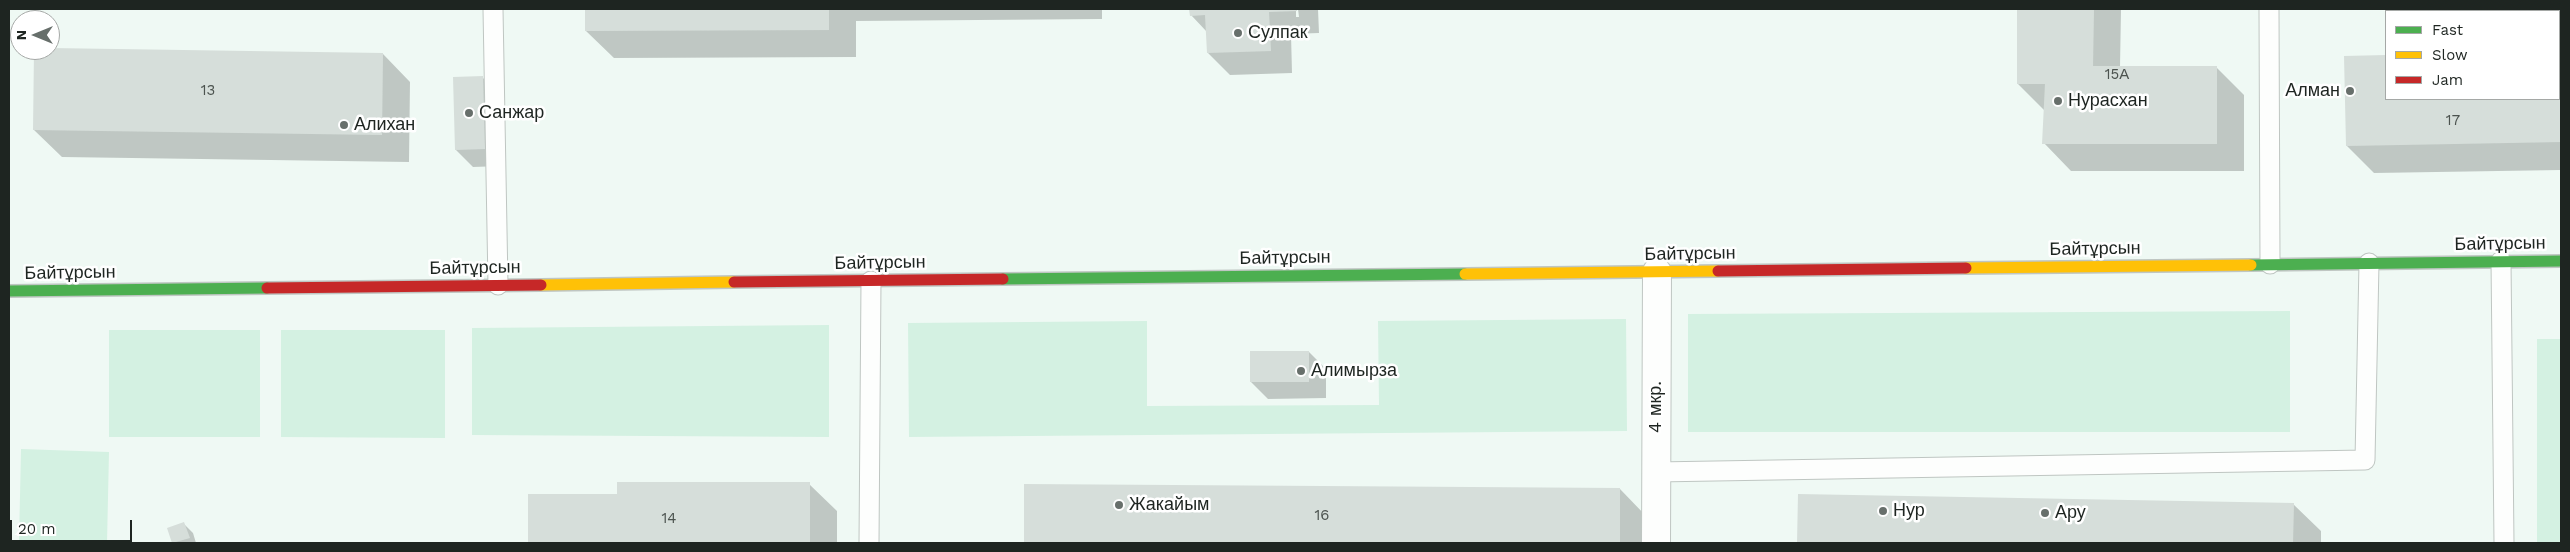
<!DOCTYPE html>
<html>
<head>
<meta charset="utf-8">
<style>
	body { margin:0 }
	#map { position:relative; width:2570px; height:552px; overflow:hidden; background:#eff9f4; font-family:"Work Sans",sans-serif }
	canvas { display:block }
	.frame { position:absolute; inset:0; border:10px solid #1e2521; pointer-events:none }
	.legend { position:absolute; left:2385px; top:10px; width:175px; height:90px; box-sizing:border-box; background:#fff; border:1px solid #a5a8a6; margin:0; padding:6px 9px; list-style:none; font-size:15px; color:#1e2521 }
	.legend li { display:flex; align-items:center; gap:10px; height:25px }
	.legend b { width:25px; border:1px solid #a5a8a6 }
	.north { position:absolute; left:10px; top:10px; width:50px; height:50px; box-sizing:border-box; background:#fff; border:1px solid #a5a8a6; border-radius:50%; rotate:270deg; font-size:14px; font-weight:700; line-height:20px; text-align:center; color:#1e2521 }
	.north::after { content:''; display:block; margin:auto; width:18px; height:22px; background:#676f6b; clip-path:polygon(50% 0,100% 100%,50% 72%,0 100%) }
	.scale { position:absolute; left:10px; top:520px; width:122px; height:22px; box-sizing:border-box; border:2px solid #1e2521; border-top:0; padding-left:6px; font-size:15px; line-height:18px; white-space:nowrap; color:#1e2521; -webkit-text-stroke:4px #fff; paint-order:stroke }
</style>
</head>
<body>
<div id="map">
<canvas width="2570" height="552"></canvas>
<div class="frame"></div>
<ul class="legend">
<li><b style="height:6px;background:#4caf50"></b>Fast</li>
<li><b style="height:6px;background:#ffc107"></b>Slow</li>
<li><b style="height:6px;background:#c62828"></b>Jam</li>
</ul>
<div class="north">N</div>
<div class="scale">20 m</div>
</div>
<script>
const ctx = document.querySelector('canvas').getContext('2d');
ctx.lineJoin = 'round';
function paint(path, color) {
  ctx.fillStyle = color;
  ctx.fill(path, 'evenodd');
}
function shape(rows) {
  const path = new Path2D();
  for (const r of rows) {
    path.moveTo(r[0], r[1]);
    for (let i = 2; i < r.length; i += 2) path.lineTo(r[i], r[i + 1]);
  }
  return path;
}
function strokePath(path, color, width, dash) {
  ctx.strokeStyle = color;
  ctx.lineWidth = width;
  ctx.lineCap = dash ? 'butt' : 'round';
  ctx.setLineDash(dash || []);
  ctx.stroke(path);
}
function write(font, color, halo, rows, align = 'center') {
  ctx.font = font + ' "Work Sans",sans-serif';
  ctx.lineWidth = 5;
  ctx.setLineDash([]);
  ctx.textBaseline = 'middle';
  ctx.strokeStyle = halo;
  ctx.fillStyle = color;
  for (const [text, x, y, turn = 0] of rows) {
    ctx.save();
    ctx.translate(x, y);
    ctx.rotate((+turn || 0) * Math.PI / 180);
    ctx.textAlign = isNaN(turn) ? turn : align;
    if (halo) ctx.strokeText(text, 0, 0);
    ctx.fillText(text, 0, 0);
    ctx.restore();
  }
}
const green = shape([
	[2290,311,2290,432,1688,432,1688,314],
	[1626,319,1627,431,909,437,908,323,1147,321,1147,406,1379,405,1378,321],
	[829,325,829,437,472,435,472,328],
	[109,330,260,330,260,437,109,437],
	[281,330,445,330,445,438,281,437],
	[2537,339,2561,339,2561,543,2537,543],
	[21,449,109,452,107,543,19,543]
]);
const shadow = shape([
	[586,9,1102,9,1102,19,856,21,856,57,614,58,586,31],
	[1191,9,1296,9,1296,17,1299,17,1298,9,1318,9,1319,33,1291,34,1292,73,1230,75,1208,53,1207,32,1191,15],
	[2018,9,2121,9,2120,67,2217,68,2244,95,2244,171,2071,171,2044,143,2045,111,2018,84],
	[50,49,383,54,410,82,409,162,62,157,34,130,36,50],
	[2559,53,2561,53,2561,170,2374,173,2347,146,2345,57,2386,56,2386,99,2559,99],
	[482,77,499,94,501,166,473,167,456,150],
	[1309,352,1326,369,1326,398,1268,399,1251,382],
	[809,484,837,511,837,543,529,543,529,496,618,495],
	[1026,485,1620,489,1647,517,1647,543,1025,543],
	[1799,496,2293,504,2321,531,2321,543,1798,543],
	[184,524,193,533,196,543,173,543,169,529]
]);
const building = shape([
	[585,9,829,9,829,30,585,31],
	[1189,9,1297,9,1297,11,1269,12,1271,51,1207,53,1205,15,1190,16],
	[2017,9,2094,9,2093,66,2217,66,2217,144,2042,144,2045,84,2017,84],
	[50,48,383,53,382,135,33,130,34,50,50,50],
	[2559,52,2561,52,2561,142,2346,146,2344,56,2386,55,2386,99,2559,99],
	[483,76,485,149,455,150,453,77],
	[1250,351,1309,351,1309,382,1250,382],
	[617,482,810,482,810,543,528,543,528,494,617,494],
	[1024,484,1620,488,1620,543,1024,543],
	[1798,494,2294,503,2293,543,1797,543],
	[184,522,190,538,172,543,167,528]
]);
const lane = shape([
	[493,9,498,285],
	[2269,9,2270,264],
	[2501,261,2504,543],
	[1656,472,2365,460,2369,263],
	[869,543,871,281]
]);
const street = shape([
	[1656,543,1657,272]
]);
const fast = shape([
	[2251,265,2561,261],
	[1003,279,1465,274],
	[9,291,267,288]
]);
const slow = shape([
	[1966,268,2251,265],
	[1465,274,1718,271],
	[541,285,734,282]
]);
const jam = shape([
	[1718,271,1966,268],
	[734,282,1003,279],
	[267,288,541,285]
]);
const markers = [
	[1238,33,5,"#676f6b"],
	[2350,91,5,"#676f6b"],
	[2058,101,5,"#676f6b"],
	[469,113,5,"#676f6b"],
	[344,125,5,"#676f6b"],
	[1301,371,5,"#676f6b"],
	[1119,505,5,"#676f6b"],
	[1883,511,5,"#676f6b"],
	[2045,513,5,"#676f6b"]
];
const numberNames = [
	["15А",2117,75],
	["13",208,91],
	["17",2453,121],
	["16",1322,516],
	["14",669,519]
];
const poiNames = [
	["Сулпак",1248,33],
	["Алман",2340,91,"right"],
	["Нурасхан",2068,101],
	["Санжар",479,113],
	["Алихан",354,125],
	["Алимырза",1311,371],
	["Жакайым",1129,505],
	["Нур",1893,511],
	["Ару",2055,513]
];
const streetNames = [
	["Байтұрсын",2500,244,-1],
	["Байтұрсын",2095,249,-1],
	["Байтұрсын",1690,254,-1],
	["Байтұрсын",1285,258,-1],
	["Байтұрсын",880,263,-1],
	["Байтұрсын",475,268,-1],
	["Байтұрсын",70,273,-1],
	["4 мкр.",1656,407,-90]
];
paint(green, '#d4f1e2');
paint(shadow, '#0003');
paint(building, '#d6deda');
strokePath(lane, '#bfc6c2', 21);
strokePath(street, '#bfc6c2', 30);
strokePath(fast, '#bfc6c2', 14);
strokePath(slow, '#bfc6c2', 14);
strokePath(jam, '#bfc6c2', 14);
strokePath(lane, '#fdfefd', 19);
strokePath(street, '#fdfefd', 28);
strokePath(fast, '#4caf50', 11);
strokePath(slow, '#ffc107', 11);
strokePath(jam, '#c62828', 11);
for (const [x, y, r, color] of markers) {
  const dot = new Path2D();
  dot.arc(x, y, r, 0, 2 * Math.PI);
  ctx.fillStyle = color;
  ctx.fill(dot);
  strokePath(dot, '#fff', 2);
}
write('15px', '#4c534f', null, numberNames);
write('18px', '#1e2521', '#fff', poiNames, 'left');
write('18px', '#1e2521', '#fff', streetNames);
</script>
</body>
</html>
